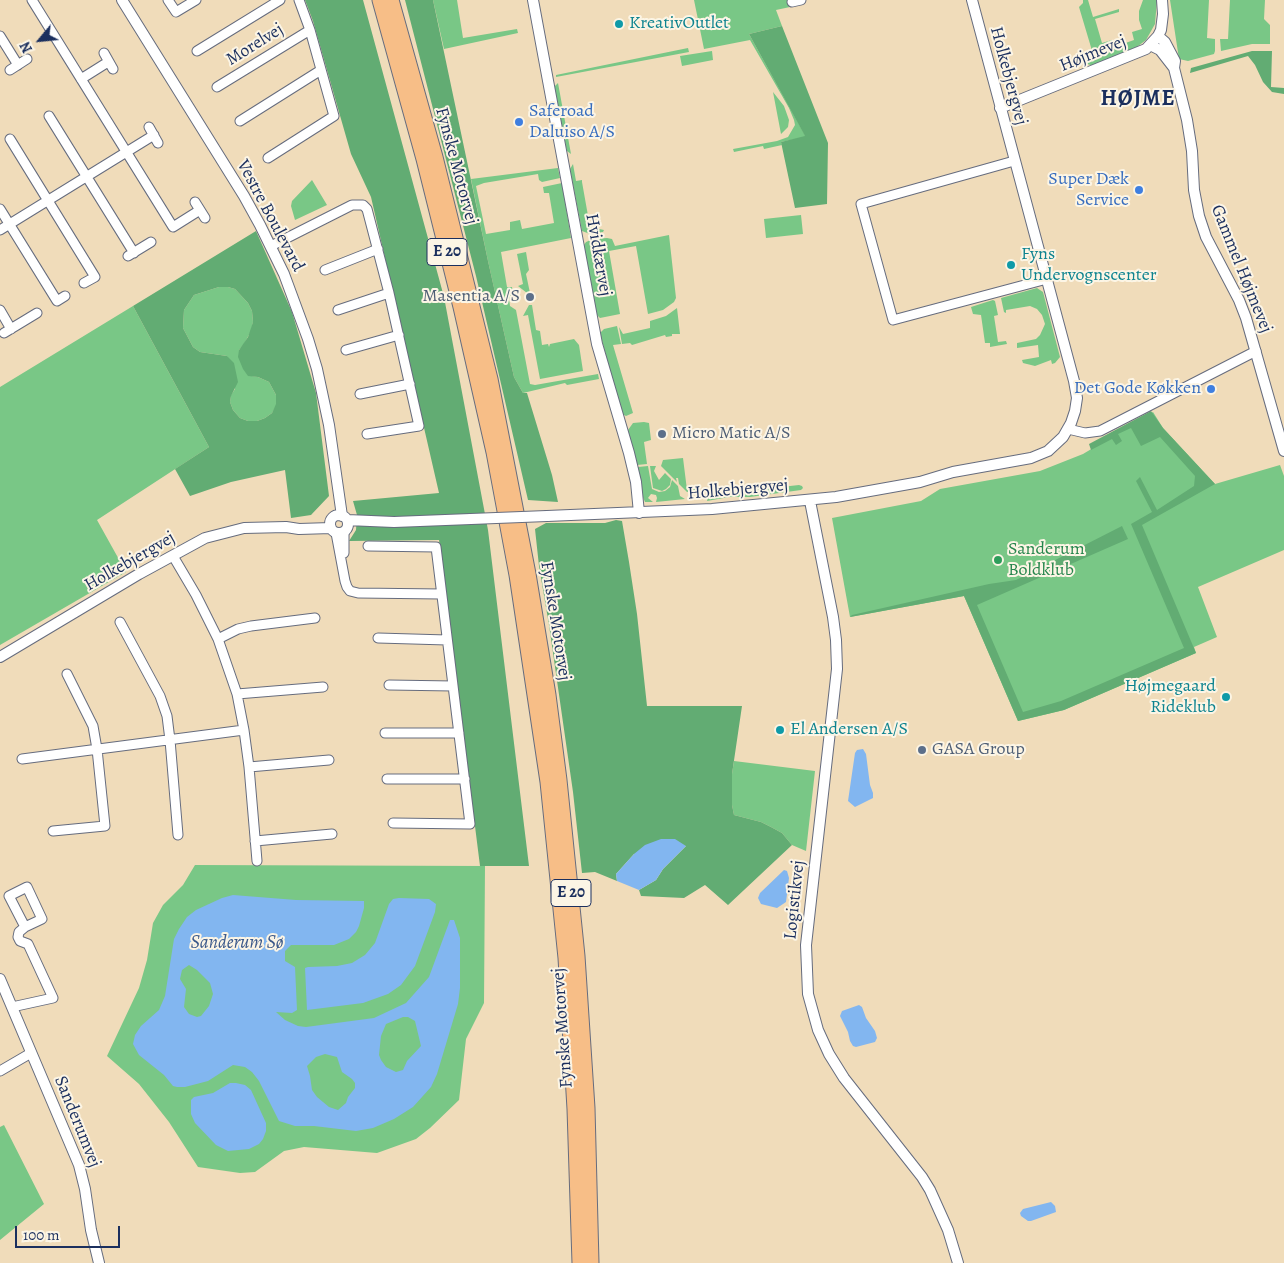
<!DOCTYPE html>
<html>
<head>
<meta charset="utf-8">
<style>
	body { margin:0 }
	#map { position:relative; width:1284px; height:1263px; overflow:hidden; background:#f0dcba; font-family:Alegreya,serif }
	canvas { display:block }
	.north { position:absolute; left:15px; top:15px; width:50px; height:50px; -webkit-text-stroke:4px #fcf5e5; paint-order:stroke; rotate:242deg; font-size:14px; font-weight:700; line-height:20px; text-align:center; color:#1b2f5e }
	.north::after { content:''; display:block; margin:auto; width:18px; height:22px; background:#1b2f5e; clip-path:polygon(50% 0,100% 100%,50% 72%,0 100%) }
	.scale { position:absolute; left:15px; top:1226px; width:105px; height:22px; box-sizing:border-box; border:2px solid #1b2f5e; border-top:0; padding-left:6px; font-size:15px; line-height:18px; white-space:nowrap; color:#1b2f5e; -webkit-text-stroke:4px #fcf5e5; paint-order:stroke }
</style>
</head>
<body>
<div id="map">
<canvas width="1284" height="1263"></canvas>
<div class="north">N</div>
<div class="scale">100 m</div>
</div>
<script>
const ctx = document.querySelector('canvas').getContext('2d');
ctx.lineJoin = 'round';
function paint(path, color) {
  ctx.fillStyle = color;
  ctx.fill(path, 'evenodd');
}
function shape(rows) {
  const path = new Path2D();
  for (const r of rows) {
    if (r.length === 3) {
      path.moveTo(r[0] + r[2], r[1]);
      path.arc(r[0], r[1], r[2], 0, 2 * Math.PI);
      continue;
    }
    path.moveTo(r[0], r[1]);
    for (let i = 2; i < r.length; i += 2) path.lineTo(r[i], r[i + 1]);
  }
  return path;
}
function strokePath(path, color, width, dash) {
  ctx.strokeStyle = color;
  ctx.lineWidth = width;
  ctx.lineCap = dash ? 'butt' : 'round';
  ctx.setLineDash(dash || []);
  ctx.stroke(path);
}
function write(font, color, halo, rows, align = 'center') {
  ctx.font = font + ' Alegreya,serif';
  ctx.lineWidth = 4;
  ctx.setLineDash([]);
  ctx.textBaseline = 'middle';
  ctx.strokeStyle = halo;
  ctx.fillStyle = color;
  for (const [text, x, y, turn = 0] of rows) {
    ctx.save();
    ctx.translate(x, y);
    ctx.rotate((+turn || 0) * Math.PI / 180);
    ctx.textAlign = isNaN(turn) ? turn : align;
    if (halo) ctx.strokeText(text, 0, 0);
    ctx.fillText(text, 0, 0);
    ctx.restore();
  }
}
const green = shape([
	[433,0,457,0,463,38,517,29,518,33,444,49],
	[694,0,789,0,790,7,776,10,782,26,749,34,806,137,781,142,782,145,764,149,763,146,734,152,733,149,777,141,788,137,795,125,794,120,789,108,750,40,704,49],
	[1083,0,1088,0,1093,17,1119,9,1119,12,1095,19,1102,43,1112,40,1114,47,1134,40,1132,32,1142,29,1139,20,1139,11,1143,0,1157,0,1155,24,1146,40,1129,53,1094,66,1087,64,1083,63,1081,57,1093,54,1079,7,1083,3],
	[1170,0,1209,0,1207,38,1215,39,1215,51,1214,54,1188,61,1179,59],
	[1230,0,1265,0,1264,19,1270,25,1270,44,1252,44,1221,51,1220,39,1228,39],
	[688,48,689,52,556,77,556,75],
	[712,51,713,60,682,66,680,56],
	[558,83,571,154,567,151,566,147,555,91,554,87],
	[773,92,784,106,789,120,788,127,781,134],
	[573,164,576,181,582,180,582,182,590,227,604,230,603,232,590,234,582,231,570,169],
	[558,168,560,178,542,182,539,180,538,174,484,183,476,186,486,234,510,230,510,222,520,220,522,229,554,223,549,193,544,193,543,187,562,183,571,238,501,252,507,287,512,287,513,293,509,299,510,306,516,310,530,384,535,385,598,374,599,379,567,385,565,383,523,393,514,377,488,261,471,179],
	[312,180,327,205,295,220,291,206,292,201],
	[801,215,803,234,766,238,764,219],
	[669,235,676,298,674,302,663,310,648,314,636,246,609,251,620,314,600,318,597,315,584,245,586,242,593,239,607,238,612,239,615,246],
	[526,252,529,270,526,274,530,293,527,293,518,286,523,284,517,254],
	[219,287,228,287,235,289,248,303,252,311,253,322,251,331,244,344,239,350,252,376,258,377,269,382,276,395,277,404,272,413,265,418,257,421,248,421,240,418,233,410,230,402,231,395,235,389,227,356,200,352,193,347,183,328,184,310,194,295],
	[1037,288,1043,292,1060,357,1055,363,1052,364,1051,360,1035,366,1023,363,1022,360,1039,357,1038,345,1017,348,1017,343,1036,339,1040,335,1045,324,1042,315,1037,309,1030,306,1006,310,1006,313,1004,312,1001,298],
	[993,300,995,301,998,315,994,316,998,342,1006,341,1007,344,990,347,990,343,985,343,981,315,973,314,971,307],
	[529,305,532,305,536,330,540,331,542,345,548,344,549,347,550,344,574,339,579,345,583,371,540,379,528,315,523,316],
	[133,306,209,447,97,520,126,572,0,645,0,387],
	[677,308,680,334,672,334,672,336,666,337,665,335,632,345,630,343,622,344,619,327,623,334,650,328,650,321,666,316],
	[617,326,621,344,613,345,633,413,626,416,622,414,601,337,600,333,604,329],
	[1153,412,1163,428,1215,484,1280,465,1284,476,1284,550,1198,587,1217,637,1194,647,1196,653,1064,710,1018,721,964,596,850,617,832,518,921,501,940,489,1040,471,1083,454],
	[644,422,649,423,651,440,644,442,647,464,637,465,628,430,633,423],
	[683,458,687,490,697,489,697,492,687,492,679,484,678,478,676,478,677,482,661,466,663,460],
	[648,466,652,489,659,492,665,491,670,487,672,480,678,486,680,496,685,499,656,502,657,498,656,495,651,494,648,498,653,502,645,502,642,495,638,467],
	[650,466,656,466,654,471,659,480,665,473,671,479,670,485,666,489,662,491,653,488],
	[799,485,802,486,803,488,801,490,750,497,729,497,707,501,708,497,727,493],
	[734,761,815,771,806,851,792,845,782,833,771,827,761,822,734,815,732,805,732,774],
	[195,865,485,866,484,1003,466,1039,459,1100,430,1128,416,1139,377,1153,304,1147,284,1151,255,1172,240,1173,198,1167,169,1122,139,1084,107,1056,139,988,147,960,153,923,163,905,183,885],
	[4,1125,44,1204,0,1240,0,1127]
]);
const forest = shape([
	[305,0,363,0,444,297,488,530,529,866,480,866,439,540,349,541,356,530,357,515,353,501,439,493,371,197,351,154,313,21],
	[405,0,433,0,488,261,514,377,523,393,527,393,552,475,558,502,528,500,476,276],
	[782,26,828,143,827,204,795,208,781,142,805,136,749,34],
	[1252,51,1272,51,1271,87,1284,88,1284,94,1272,92,1263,82,1255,65,1248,56,1190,73,1191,68],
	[256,231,292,312,316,393,329,496,311,515,291,518,285,470,231,482,190,496,175,469,209,447,133,306],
	[219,287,228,287,235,289,248,303,252,311,253,322,248,337,239,350,238,357,243,369,248,376,258,377,269,382,276,395,276,404,272,413,265,418,257,421,248,421,240,418,233,410,230,402,231,396,238,382,234,363,227,356,200,352,193,347,183,328,184,310,194,295],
	[1151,411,1163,428,1215,484,1142,525,1196,653,1064,710,1018,721,964,596,850,617,852,615,989,584,1016,580,1122,526,1128,539,977,605,1023,712,1061,701,1184,648,1131,524,1152,512,1136,481,1140,477,1157,510,1194,486,1195,476,1160,437,1141,446,1131,428,1118,434,1122,441,1116,445,1112,439,1091,450,1089,444],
	[616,520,622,521,629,562,637,614,647,706,742,706,732,774,732,805,734,815,761,822,771,827,782,833,792,845,728,905,705,885,684,898,641,896,639,890,656,880,663,869,686,846,634,854,616,874,617,881,595,872,582,873,573,792,549,625,539,566,535,529,546,523,605,523]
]);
const water = shape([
	[863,749,866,754,870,785,873,793,873,798,855,807,848,801,855,753,857,750],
	[661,839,675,839,686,846,663,869,656,880,639,890,617,881,616,874,634,854,645,845],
	[784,870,787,871,789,878,786,902,777,908,761,904,758,898,760,893],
	[233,895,296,900,364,901,364,908,359,926,356,932,349,939,334,945,291,945,285,951,285,961,295,967,297,1010,292,1013,276,1012,285,1020,298,1026,306,1027,374,1018,406,1003,429,977,450,920,454,920,460,938,460,988,458,1004,437,1074,431,1087,413,1107,394,1119,373,1128,356,1131,314,1126,295,1126,279,1121,259,1081,252,1072,245,1067,233,1065,208,1081,185,1087,177,1087,173,1086,164,1075,139,1055,133,1044,135,1035,141,1026,159,1010,165,996,174,939,179,929,187,917,196,910,222,898],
	[189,965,197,970,210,983,213,994,209,1006,201,1016,197,1017,189,1014,184,1007,186,989,180,979,182,970],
	[403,1017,408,1017,415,1021,421,1046,407,1061,403,1070,396,1072,386,1067,381,1060,379,1055,381,1036,386,1024],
	[325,1054,337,1057,342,1072,352,1079,355,1083,355,1088,348,1097,346,1103,338,1110,329,1107,317,1097,312,1090,310,1076,307,1066,316,1057],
	[399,898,429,899,436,904,435,912,415,966,401,985,388,994,363,1003,307,1010,305,968,308,967,337,966,352,963,365,955,375,943,389,904,393,899],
	[859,1005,862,1007,866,1018,875,1031,877,1038,875,1042,856,1047,853,1046,850,1041,848,1032,840,1016,842,1011],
	[230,1083,236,1083,245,1085,251,1090,266,1123,266,1131,263,1139,259,1144,249,1149,228,1151,216,1145,195,1123,191,1114,191,1100,194,1097,213,1093],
	[1051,1202,1055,1206,1056,1212,1031,1221,1028,1221,1021,1216,1020,1213,1023,1209]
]);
const minor = shape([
	[32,0,173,227,200,210],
	[168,0,176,12,196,0],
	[792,2,801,0],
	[0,36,18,65],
	[197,51,280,0],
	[104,53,113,69],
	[10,70,27,59],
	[81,79,108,62],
	[217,87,310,30],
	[49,116,134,253],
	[240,121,321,70],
	[149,127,158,143],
	[10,139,95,277,84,283],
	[268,158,334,116,310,30,299,0],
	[1014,161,861,204,893,320,1047,279],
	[195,202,205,218],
	[0,209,57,301,65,296],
	[0,230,154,135],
	[271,246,352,205,363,205,367,209,389,293,419,426,367,434],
	[128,256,151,242],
	[325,270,378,249],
	[0,310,11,329],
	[338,310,389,293],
	[4,333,37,313],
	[346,350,399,335],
	[360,394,410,384],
	[1068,429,1085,433,1100,431,1256,351],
	[344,532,344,553],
	[336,533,345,581,347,587,350,591,358,593,441,594],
	[368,546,436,547,470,824,393,823],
	[173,556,196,595,218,639,237,694,244,730,249,767,257,861],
	[120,622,160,696,167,716,170,740,178,835],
	[378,638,447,640],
	[218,639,238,629,251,626,315,618],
	[389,685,453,686],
	[237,694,323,687],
	[385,733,459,733],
	[22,759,244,730],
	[249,767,329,760],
	[387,779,465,779],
	[53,831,105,826,97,749,93,726,67,674],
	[255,841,332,834],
	[12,1007,53,998,28,944,20,941,18,937,19,932,25,927,42,919,27,887,9,896,25,927],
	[0,1071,31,1053]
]);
const tertiary = shape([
	[122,0,244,196,260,225,284,274,308,339,317,369,329,425,342,516],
	[533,0,597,344,629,453,636,482,639,513],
	[1158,36,1165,42,1175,61,1174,68,1187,120,1192,151,1194,190,1199,216,1206,237,1239,300,1246,318,1284,451],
	[1150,45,1160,50,1174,68],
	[1000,108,1146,49,1158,36,1161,30,1163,14,1162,0],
	[810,501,833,617,836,640,837,669,806,945,808,994,818,1030,829,1054,844,1078,922,1177,930,1190,948,1230,958,1263],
	[339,524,9],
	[547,516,712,509,836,497,920,482,953,472,1031,458,1048,451,1063,437,1071,423,1075,411,1077,398,1074,381,972,0],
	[347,520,394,522,471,519],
	[0,657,139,574,205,538,244,528,286,527,299,529,331,528],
	[0,979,79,1165,85,1189,91,1230,99,1263]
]);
const motorway = shape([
	[380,0,424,159,461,307,494,452,517,575,548,782,566,958,575,1109,580,1263],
	[391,0,435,157,490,379,528,574,548,695,559,780,577,956,587,1108,591,1263]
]);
const tertiaryBridge = shape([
	[471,519,547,516]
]);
const markers = [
	[619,24,5,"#0f9aa8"],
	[519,122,5,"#3f7fe0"],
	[1139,190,5,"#3f7fe0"],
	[1011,265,5,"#0f9aa8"],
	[530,297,5,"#5c6f8a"],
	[1211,389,5,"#3f7fe0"],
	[662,434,5,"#5c6f8a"],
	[998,560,5,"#2e9e5b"],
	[1226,697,5,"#0f9aa8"],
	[780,730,5,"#0f9aa8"],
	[922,750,5,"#5c6f8a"]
];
const shields = [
	[447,252,40],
	[571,893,40]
];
const shieldNames = [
	["E 20",447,252],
	["E 20",571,893]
];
const cultureNames = [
	["KreativOutlet",629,24],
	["Fyns",1021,255],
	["Undervognscenter",1021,276],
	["Højmegaard",1216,687,"right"],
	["Rideklub",1216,708,"right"],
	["El Andersen A/S",790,730]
];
const streetNames = [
	["Morelvej",255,45,-32],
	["Højmevej",1093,54,-22],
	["Holkebjergvej",1008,76,75],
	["Fynske Motorvej",456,166,75],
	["Vestre Boulevard",270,216,62],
	["Hvidkærvej",598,255,80],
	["Gammel Højmevej",1241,269,68],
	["Holkebjergvej",738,490,-5],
	["Holkebjergvej",130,562,-30],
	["Fynske Motorvej",555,621,81],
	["Logistikvej",795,900,-84],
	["Fynske Motorvej",563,1028,-94],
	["Sanderumvej",77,1122,68]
];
const shopNames = [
	["Saferoad",529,112,"left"],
	["Daluiso A/S",529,133,"left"],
	["Super Dæk",1129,180],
	["Service",1129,201],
	["Det Gode Køkken",1201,389]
];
const serviceNames = [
	["Masentia A/S",520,297,"right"],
	["Micro Matic A/S",672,434],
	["GASA Group",932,750]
];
const leisureNames = [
	["Sanderum",1008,550],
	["Boldklub",1008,571]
];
const waterNames = [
	["Sanderum Sø",237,943]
];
const districtNames = [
	["HØJME",1138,100]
];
paint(green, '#79c786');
paint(forest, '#62ac73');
paint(water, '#82b6f0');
strokePath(minor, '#666c7e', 11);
strokePath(tertiary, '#666c7e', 12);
strokePath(motorway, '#666c7e', 17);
strokePath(minor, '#fff', 9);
strokePath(tertiary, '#fff', 10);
strokePath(motorway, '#f7be87', 15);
strokePath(tertiaryBridge, '#666c7e', 12, []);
strokePath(tertiaryBridge, '#fff', 10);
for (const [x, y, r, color] of markers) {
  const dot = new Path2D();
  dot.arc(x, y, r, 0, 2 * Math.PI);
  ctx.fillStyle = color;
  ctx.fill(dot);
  strokePath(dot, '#fcf5e5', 2);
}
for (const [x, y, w] of shields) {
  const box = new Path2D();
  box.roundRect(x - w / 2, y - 13.5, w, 27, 4);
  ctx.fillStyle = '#fcf5e5';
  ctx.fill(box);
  strokePath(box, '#1b2f5e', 1);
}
write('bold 16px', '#1b2f5e', null, shieldNames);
write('18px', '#0d838f', '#fcf5e5', cultureNames, 'left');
write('18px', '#1b2f5e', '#fcf5e5', streetNames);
write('18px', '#366cbe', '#fcf5e5', shopNames, 'right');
write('18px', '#4e5e75', '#fcf5e5', serviceNames, 'left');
write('18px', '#27864d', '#fcf5e5', leisureNames, 'left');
write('italic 19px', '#3a588a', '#fcf5e5', waterNames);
ctx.letterSpacing = '1px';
write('bold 22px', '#1b2f5e', '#fcf5e5', districtNames);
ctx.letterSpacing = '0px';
</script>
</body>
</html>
